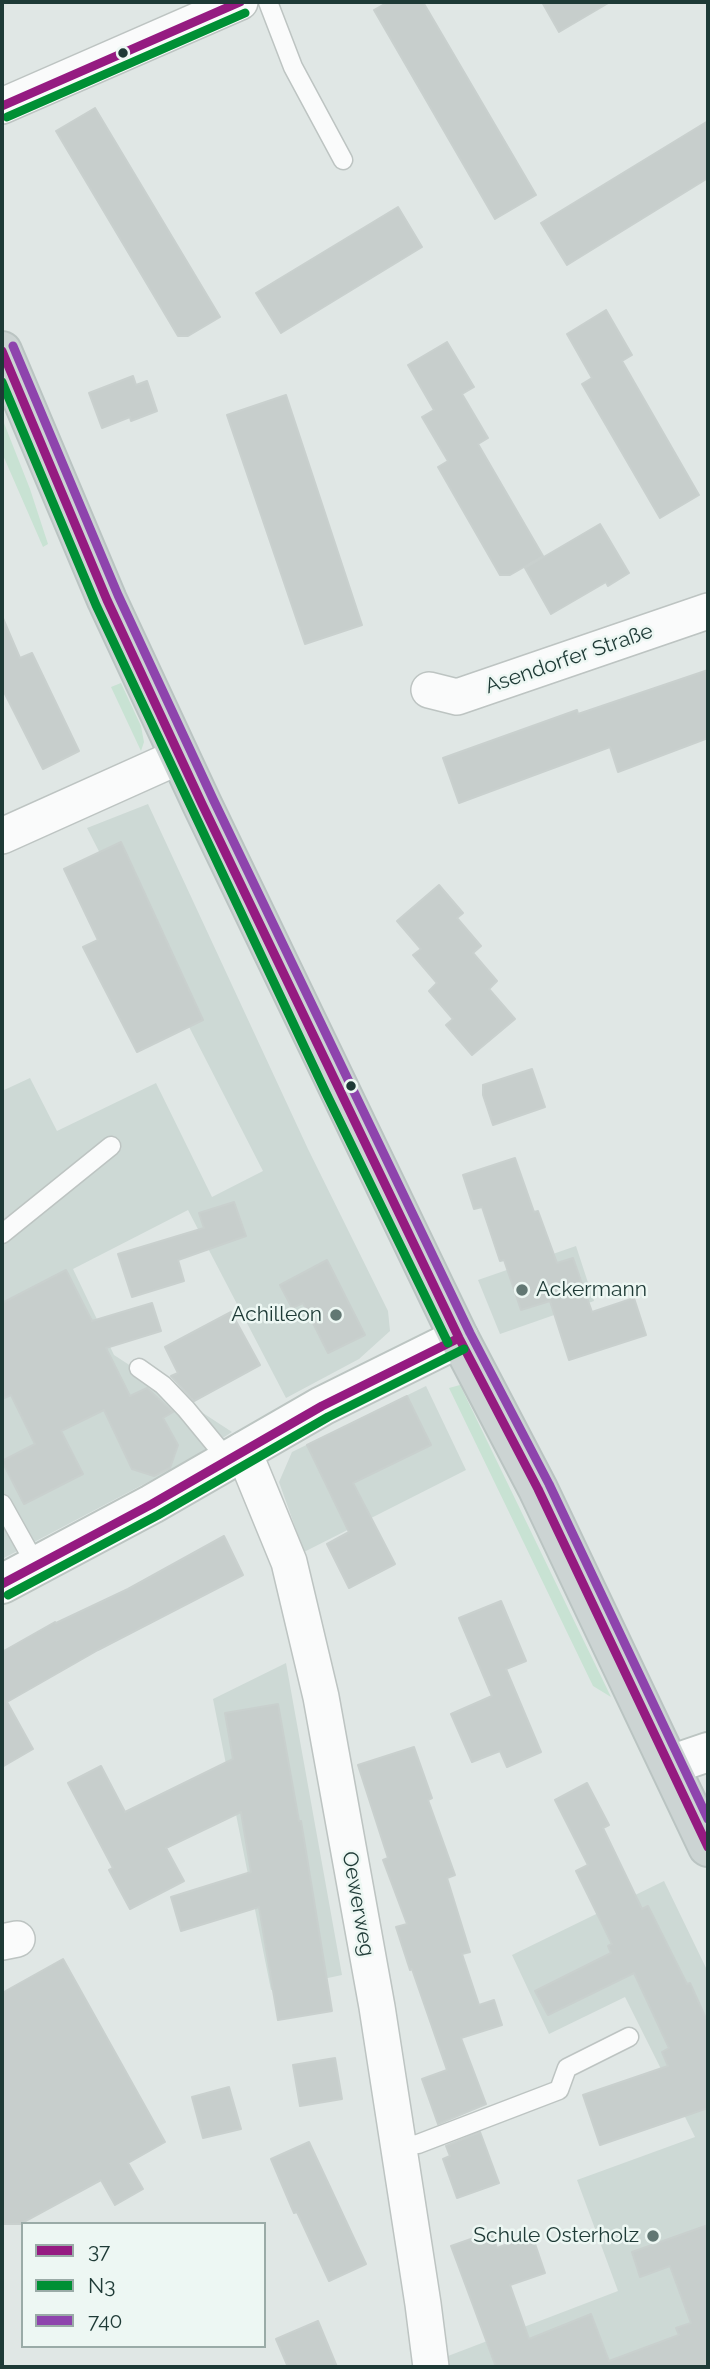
<!DOCTYPE html>
<html>
<head>
<meta charset="utf-8">
<style>
	body { margin:0 }
	#map { position:relative; width:710px; height:2369px; overflow:hidden; background:#e0e7e5; font-family:Raleway,sans-serif }
	canvas { display:block }
	.frame { position:absolute; inset:0; border:4px solid #1e3a36; pointer-events:none }
	.legend { position:absolute; left:21px; top:2222px; width:245px; height:126px; box-sizing:border-box; background:#edf7f3; border:2px solid #9aaba7; margin:0; padding:9px 12px; list-style:none; font-size:21px; color:#1e3a36 }
	.legend li { display:flex; align-items:center; gap:14px; height:35px }
	.legend b { width:35px; border:2px solid #9aaba7 }
</style>
</head>
<body>
<div id="map">
<canvas width="710" height="2369"></canvas>
<div class="frame"></div>
<ul class="legend">
<li><b style="height:9px;background:#951b81"></b>37</li>
<li><b style="height:9px;background:#009035"></b>N3</li>
<li><b style="height:9px;background:#8e44ad"></b>740</li>
</ul>
</div>
<script>
const ctx = document.querySelector('canvas').getContext('2d');
ctx.lineJoin = 'round';
function paint(path, color) {
  ctx.fillStyle = color;
  ctx.fill(path, 'evenodd');
}
function shape(rows) {
  const path = new Path2D();
  for (const r of rows) {
    path.moveTo(r[0], r[1]);
    for (let i = 2; i < r.length; i += 2) path.lineTo(r[i], r[i + 1]);
  }
  return path;
}
function strokePath(path, color, width, dash) {
  ctx.strokeStyle = color;
  ctx.lineWidth = width;
  ctx.lineCap = dash ? 'butt' : 'round';
  ctx.setLineDash(dash || []);
  ctx.stroke(path);
}
function write(font, color, halo, rows, align = 'center') {
  ctx.font = font + ' Raleway,sans-serif';
  ctx.lineWidth = 5;
  ctx.setLineDash([]);
  ctx.textBaseline = 'middle';
  ctx.strokeStyle = halo;
  ctx.fillStyle = color;
  for (const [text, x, y, turn = 0] of rows) {
    ctx.save();
    ctx.translate(x, y);
    ctx.rotate((+turn || 0) * Math.PI / 180);
    ctx.textAlign = isNaN(turn) ? turn : align;
    if (halo) ctx.strokeText(text, 0, 0);
    ctx.fillText(text, 0, 0);
    ctx.restore();
  }
}
const built = shape([
	[148,804,308,1149,388,1311,390,1331,359,1359,286,1398,188,1210,73,1269,114,1355,232,1432,182,1464,2,1559,2,1091,30,1078,57,1131,156,1083,212,1197,263,1171,87,828],
	[576,1246,594,1301,500,1334,478,1280],
	[426,1386,466,1470,304,1552,279,1482,292,1452],
	[286,1663,342,1975,271,1990,213,1699],
	[664,1881,708,1972,708,2367,450,2367,448,2356,618,2291,577,2180,695,2137,625,1997,549,2034,512,1955]
]);
const green = shape([
	[2,418,30,489,48,544,43,547,2,453],
	[121,683,141,726,144,742,141,751,111,687],
	[460,1385,611,1697,593,1686,449,1388]
]);
const building = shape([
	[388,2,423,2,536,195,495,219,374,10,388,2],
	[542,2,610,2,559,32,542,2],
	[95,108,220,317,188,336,178,336,56,131,95,108],
	[708,121,708,178,567,265,541,223,708,121],
	[398,207,422,247,281,333,256,293,398,207],
	[606,310,632,355,622,361,699,495,660,518,582,384,592,378,567,334,606,310],
	[447,342,474,387,462,394,488,438,478,444,543,556,510,575,500,575,438,467,448,461,422,417,434,410,408,365,447,342],
	[133,376,136,385,147,381,157,411,131,421,130,417,102,428,89,393,133,376],
	[286,395,362,625,305,644,227,415,286,395],
	[600,524,629,573,608,586,606,582,551,614,525,568,600,524],
	[2,616,20,658,32,653,79,751,43,769,2,688,2,616],
	[708,670,708,738,618,772,610,747,459,803,443,758,577,710,578,714,708,670],
	[121,842,203,1020,137,1052,83,947,98,940,64,869,121,842],
	[439,885,463,913,457,918,481,946,473,953,497,981,489,989,515,1019,472,1055,446,1025,453,1019,429,991,437,983,413,955,421,949,397,921,439,885],
	[532,1069,545,1107,493,1125,483,1095,483,1085,532,1069],
	[515,1158,534,1212,538,1211,557,1263,573,1258,592,1312,634,1298,646,1335,569,1360,550,1301,521,1310,504,1260,500,1261,482,1207,474,1209,463,1175,515,1158],
	[234,1202,246,1236,178,1260,184,1281,132,1297,118,1254,204,1228,199,1213,234,1202],
	[327,1260,365,1335,328,1353,303,1303,292,1308,280,1285,327,1260],
	[66,1270,92,1321,152,1303,161,1331,106,1348,130,1396,147,1388,173,1412,163,1418,178,1445,170,1468,154,1476,132,1469,104,1410,61,1431,83,1474,24,1504,2,1461,35,1444,11,1395,2,1399,2,1303,66,1270],
	[231,1312,260,1365,194,1401,171,1376,178,1373,165,1347,231,1312],
	[407,1396,431,1445,353,1483,395,1564,349,1588,327,1544,349,1532,307,1445,407,1396],
	[224,1536,243,1575,98,1650,7,1702,33,1749,2,1767,2,1652,55,1622,56,1623,128,1589,224,1536],
	[501,1601,526,1661,506,1669,541,1752,507,1767,500,1751,472,1762,451,1714,492,1696,459,1618,501,1601],
	[278,1704,299,1821,301,1821,332,2011,278,2020,259,1907,181,1931,171,1897,251,1872,241,1812,166,1848,184,1881,130,1909,109,1870,113,1868,68,1783,101,1766,125,1812,233,1759,225,1713,278,1704],
	[414,1747,432,1798,428,1800,455,1875,447,1878,470,1952,462,1954,479,2005,494,2000,502,2025,461,2038,486,2104,438,2124,422,2079,447,2070,412,1969,410,1970,396,1927,407,1924,383,1860,388,1858,358,1765,414,1747],
	[587,1783,609,1825,603,1828,642,1909,648,1906,687,1984,690,1983,708,2023,708,2108,600,2145,583,2095,668,2066,662,2052,669,2048,634,1973,548,2015,535,1991,611,1953,608,1946,612,1944,576,1871,588,1865,555,1800,587,1783],
	[63,1959,165,2142,128,2163,143,2189,115,2205,101,2180,20,2224,2,2224,2,1993,63,1959],
	[335,2058,342,2099,300,2106,293,2065,335,2058],
	[229,2087,241,2129,203,2138,192,2097,229,2087],
	[480,2132,499,2183,457,2198,443,2159,450,2156,446,2146,480,2132],
	[309,2142,366,2264,329,2281,297,2212,294,2213,271,2159,309,2142],
	[708,2225,708,2367,496,2367,451,2246,491,2232,497,2248,532,2235,545,2273,510,2285,529,2339,591,2314,609,2361,679,2335,676,2328,691,2323,670,2266,640,2277,632,2252,708,2225],
	[318,2321,337,2367,288,2367,276,2339,318,2321]
]);
const lane = shape([
	[268,2,293,67,343,160],
	[2,1234,111,1146],
	[139,1368,163,1385,186,1409,228,1460],
	[2,1504,36,1565],
	[399,2146,418,2144,559,2090,567,2068,629,2037]
]);
const street = shape([
	[2,106,240,2],
	[429,690,457,697,708,611],
	[2,836,180,756],
	[243,1450,289,1562,321,1697,377,2007,423,2304,431,2367],
	[2,1942,17,1939]
]);
const secondary = shape([
	[2,1584,152,1504,322,1406,459,1338],
	[670,1765,708,1752]
]);
const primary = shape([
	[2,351,107,600,202,804,459,1338,538,1489,708,1847]
]);
const bus1 = shape([
	[2,106,240,2],
	[2,351,107,600,202,804,459,1338,538,1489,708,1847],
	[2,1584,152,1504,322,1406,459,1338]
]);
const bus2 = shape([
	[7,117,245,13],
	[2,382,96,605,326,1093,448,1343],
	[8,1595,158,1515,328,1417,464,1349]
]);
const bus3 = shape([
	[13,346,118,595,213,799,470,1333,549,1484,708,1819]
]);
const markers = [
	[123,53,6,"#1e3a36"],
	[351,1086,6,"#1e3a36"],
	[522,1290,7,"#627773"],
	[336,1315,7,"#627773"],
	[653,2236,7,"#627773"]
];
const streetNames = [
	["Asendorfer Straße",569,659,-19],
	["Oewerweg",358,1904,80]
];
const poiNames = [
	["Ackermann",536,1290,"left"],
	["Achilleon",322,1315],
	["Schule Osterholz",639,2236]
];
paint(built, '#cdd9d5');
paint(green, '#c8e2d3');
paint(building, '#c7cecc');
strokePath(building, '#c9d0ce', 2);
strokePath(lane, '#bdc4c2', 21);
strokePath(street, '#bdc4c2', 38);
strokePath(secondary, '#bcc5c2', 42);
strokePath(primary, '#bac4c2', 42);
strokePath(lane, '#fafbfb', 18);
strokePath(street, '#fafbfb', 35);
strokePath(secondary, '#fafbfb', 38);
strokePath(primary, '#ccd4d3', 38);
strokePath(bus1, '#951b81', 9);
strokePath(bus2, '#009035', 9);
strokePath(bus3, '#8e44ad', 9);
for (const [x, y, r, color] of markers) {
  const dot = new Path2D();
  dot.arc(x, y, r, 0, 2 * Math.PI);
  ctx.fillStyle = color;
  ctx.fill(dot);
  strokePath(dot, '#edf7f3', 2.5);
}
write('21px', '#1e3a36', '#edf7f3', streetNames);
write('21px', '#1e3a36', '#edf7f3', poiNames, 'right');
</script>
</body>
</html>
